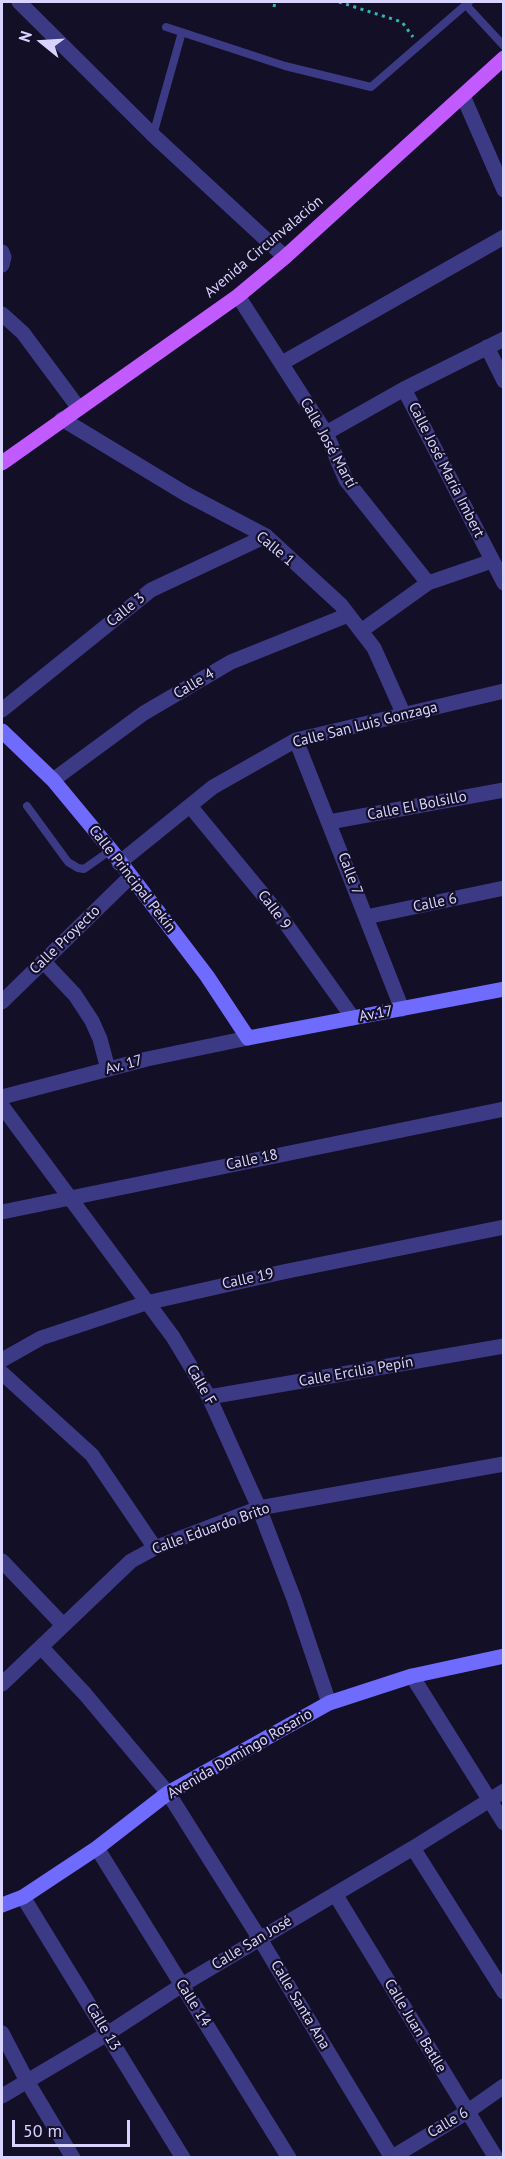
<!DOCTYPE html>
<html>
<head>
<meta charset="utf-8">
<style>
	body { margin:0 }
	#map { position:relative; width:505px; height:2159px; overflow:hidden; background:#130f26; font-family:"PT Sans",sans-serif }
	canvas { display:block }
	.frame { position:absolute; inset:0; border:3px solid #d9d4ff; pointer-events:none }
	.north { position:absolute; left:12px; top:12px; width:60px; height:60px; -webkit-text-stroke:4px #130f26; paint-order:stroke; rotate:288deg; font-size:16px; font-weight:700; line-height:24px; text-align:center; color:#d9d4ff }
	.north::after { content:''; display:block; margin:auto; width:21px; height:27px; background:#d9d4ff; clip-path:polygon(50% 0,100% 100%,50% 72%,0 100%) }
	.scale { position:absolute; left:12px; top:2120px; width:118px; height:27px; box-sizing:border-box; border:3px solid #d9d4ff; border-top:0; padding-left:8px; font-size:18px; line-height:21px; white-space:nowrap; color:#d9d4ff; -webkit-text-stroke:4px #130f26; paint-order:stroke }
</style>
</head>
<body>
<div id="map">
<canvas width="505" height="2159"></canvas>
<div class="frame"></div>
<div class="north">N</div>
<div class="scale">50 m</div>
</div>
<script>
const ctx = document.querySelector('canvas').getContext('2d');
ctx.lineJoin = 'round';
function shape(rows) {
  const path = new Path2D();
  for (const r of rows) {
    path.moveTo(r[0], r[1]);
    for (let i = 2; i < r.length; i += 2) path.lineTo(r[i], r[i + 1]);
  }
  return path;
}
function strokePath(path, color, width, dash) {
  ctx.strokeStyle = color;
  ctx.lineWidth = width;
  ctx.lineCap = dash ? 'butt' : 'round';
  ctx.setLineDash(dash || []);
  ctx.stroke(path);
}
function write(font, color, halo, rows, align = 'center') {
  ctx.font = font + ' "PT Sans",sans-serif';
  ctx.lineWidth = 4.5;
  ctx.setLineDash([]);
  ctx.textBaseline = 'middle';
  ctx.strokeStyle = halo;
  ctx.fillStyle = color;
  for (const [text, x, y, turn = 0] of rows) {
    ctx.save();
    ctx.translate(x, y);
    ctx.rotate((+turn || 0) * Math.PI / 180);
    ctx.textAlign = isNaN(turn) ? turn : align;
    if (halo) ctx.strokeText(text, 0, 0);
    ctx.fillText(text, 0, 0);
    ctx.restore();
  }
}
const path = shape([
	[339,2,402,22,413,37],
	[274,7,275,2]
]);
const lane = shape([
	[466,5,504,46],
	[166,27,285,66,371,87,469,2],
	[153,135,182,32],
	[27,806,68,862,78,868,84,869,111,850]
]);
const street = shape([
	[19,2,153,135,285,257],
	[463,96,504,190],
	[2,252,4,257,2,265],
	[238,296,326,433,346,480,428,583],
	[2,314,23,333,78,407],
	[487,347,504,381],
	[282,363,504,237],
	[404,389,504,583],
	[62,419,186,494,266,536,341,605,374,648,404,715],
	[326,433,404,389,504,339],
	[361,631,428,583,492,561],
	[2,710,151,590,266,536],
	[296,740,402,1009],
	[53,780,144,713,231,662,348,615],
	[190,806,279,914,353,1018],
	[329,822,504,790],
	[119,863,213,787,296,740,504,691],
	[366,917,504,888],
	[43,961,75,995,92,1021,100,1039,108,1069],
	[2,1002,130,877],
	[2,1097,147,1059,248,1038],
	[2,1106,173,1337,209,1397,259,1508,294,1599,329,1703],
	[2,1212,504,1109],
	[2,1360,41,1338,146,1303,283,1272,504,1227],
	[2,1373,92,1455,155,1548],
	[209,1397,504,1346],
	[2,1561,63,1625],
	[41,1647,85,1694,168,1793,260,1939,392,2158],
	[412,1676,504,1823],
	[2,1684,131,1561,155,1548,259,1508,504,1464],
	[97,1848,289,2158],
	[413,1848,504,1992],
	[335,1894,496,2158],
	[23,1897,183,2158],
	[2,2033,27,2081,73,2158],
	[2,2096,107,2034,182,1985,413,1848,504,1791],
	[391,2158,467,2112,504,2086]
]);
const secondary = shape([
	[2,731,53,780,111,850,207,976,248,1038,504,989],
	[2,1905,23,1897,97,1848,168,1793,329,1703,412,1676,504,1656]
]);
const primary = shape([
	[2,463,238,296,285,257,504,58]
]);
const streetNames = [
	["Avenida Circunvalación",264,247,-40],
	["Calle José Martí",328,443,61],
	["Calle José María Imbert",446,470,63],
	["Calle 1",275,549,40],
	["Calle 3",126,610,-39],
	["Calle 4",194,684,-31],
	["Calle San Luis Gonzaga",365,725,-14],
	["Calle El Bolsillo",417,806,-11],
	["Calle 7",350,874,69],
	["Calle Principal Pekín",132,879,52],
	["Calle 6",435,903,-12],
	["Calle 9",274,910,53],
	["Calle Proyecto",65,940,-44],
	["Av.17",376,1014,-10],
	["Av. 17",124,1065,-15],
	["Calle 18",252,1160,-12],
	["Calle 19",248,1279,-12],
	["Calle Ercilia Pepín",356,1372,-10],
	["Calle F",201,1385,60],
	["Calle Eduardo Brito",211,1529,-20],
	["Avenida Domingo Rosario",240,1754,-30],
	["Calle San José",252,1943,-31],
	["Calle 14",193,2003,58],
	["Calle Santa Ana",300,2005,59],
	["Calle Juan Batlle",415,2026,59],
	["Calle 13",103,2027,59],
	["Calle 6",448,2123,-31]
];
strokePath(path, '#2fb8b0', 3, [3, 4.5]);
strokePath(lane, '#3d3a85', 8);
strokePath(street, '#3d3a85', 15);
strokePath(secondary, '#6f6bff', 15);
strokePath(primary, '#c25bff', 15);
write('15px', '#d9d4ff', '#130f26', streetNames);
</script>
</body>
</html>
